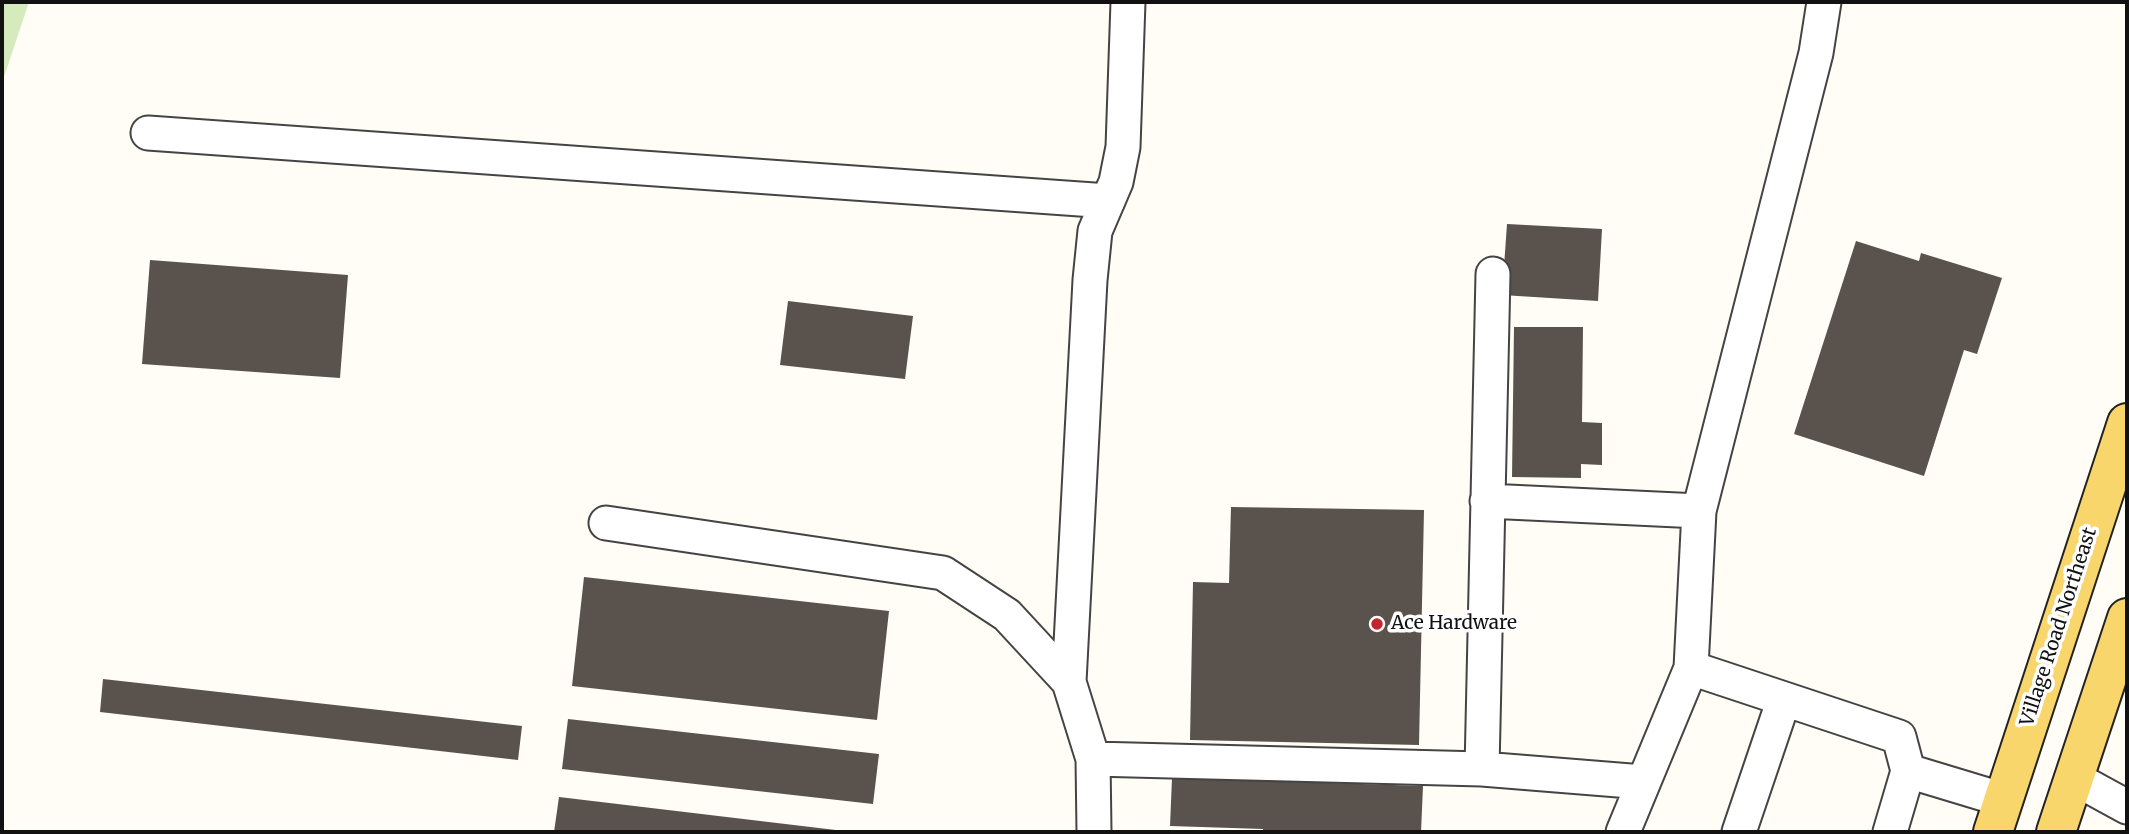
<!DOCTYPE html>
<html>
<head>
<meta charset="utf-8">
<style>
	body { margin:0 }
	#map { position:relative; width:2129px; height:834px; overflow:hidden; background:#fffdf5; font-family:Merriweather,serif }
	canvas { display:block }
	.frame { position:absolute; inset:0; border:4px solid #111; pointer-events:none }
</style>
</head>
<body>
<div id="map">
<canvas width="2129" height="834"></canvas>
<div class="frame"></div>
</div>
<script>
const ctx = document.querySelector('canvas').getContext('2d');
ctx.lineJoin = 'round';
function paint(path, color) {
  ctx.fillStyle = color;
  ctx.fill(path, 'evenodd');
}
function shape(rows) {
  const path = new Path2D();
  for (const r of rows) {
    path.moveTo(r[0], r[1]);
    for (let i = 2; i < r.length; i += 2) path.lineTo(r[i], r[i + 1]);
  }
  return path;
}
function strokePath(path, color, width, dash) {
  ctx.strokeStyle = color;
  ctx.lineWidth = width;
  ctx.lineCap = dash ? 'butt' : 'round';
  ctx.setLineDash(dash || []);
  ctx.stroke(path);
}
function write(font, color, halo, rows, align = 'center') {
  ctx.font = font + ' Merriweather,serif';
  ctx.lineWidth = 7;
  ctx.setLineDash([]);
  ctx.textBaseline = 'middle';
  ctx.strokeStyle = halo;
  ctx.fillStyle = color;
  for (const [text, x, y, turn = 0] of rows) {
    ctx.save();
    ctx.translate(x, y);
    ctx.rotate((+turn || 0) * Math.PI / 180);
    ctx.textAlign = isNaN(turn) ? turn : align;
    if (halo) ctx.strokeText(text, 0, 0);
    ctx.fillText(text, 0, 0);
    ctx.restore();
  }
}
const green = shape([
	[2,2,29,2,2,83]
]);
const building = shape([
	[1507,224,1602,229,1598,301,1502,295],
	[1856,241,1919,261,1921,253,2002,278,1977,354,1964,350,1924,476,1794,434],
	[150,260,348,275,340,378,142,364],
	[788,301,913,316,905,379,780,365],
	[1514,327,1583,327,1582,422,1602,423,1602,465,1581,464,1581,478,1512,477],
	[1231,507,1424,510,1419,745,1190,740,1193,582,1229,583],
	[584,577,889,611,877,720,572,686],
	[103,679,522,726,518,760,100,712],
	[568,719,879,754,873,804,562,769],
	[1172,778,1423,786,1421,832,1263,832,1263,829,1170,826],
	[559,797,844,831,844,832,554,832]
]);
const minor = shape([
	[148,133,1108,201],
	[1493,274,1482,769,1643,782],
	[1487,501,1699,511],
	[606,523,943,573,1007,615,1069,682],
	[1691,668,1899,737,1908,771],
	[1093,759,1482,769],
	[2074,778,2127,807],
	[1094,832,1093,759,1069,682,1090,280,1095,231,1116,182,1123,147,1128,2],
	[1623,832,1691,668,1699,511,1816,53,1824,2],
	[1739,832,1784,699],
	[1890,832,1908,771,2004,800]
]);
const major = shape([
	[1993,832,2127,423],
	[2056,832,2127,618]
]);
const markers = [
	[1377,624,7,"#c4262e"]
];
const poiNames = [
	["Ace Hardware",1391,624]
];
const streetNames = [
	["Village Road Northeast",2059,627,-72]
];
paint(green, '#d5ebbd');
paint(building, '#5a524d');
strokePath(minor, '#444', 37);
strokePath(major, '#222', 42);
strokePath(minor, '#fff', 33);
strokePath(major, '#f9d66b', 38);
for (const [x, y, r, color] of markers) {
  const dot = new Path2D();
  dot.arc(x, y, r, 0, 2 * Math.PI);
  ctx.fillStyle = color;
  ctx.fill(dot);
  strokePath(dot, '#fff', 2.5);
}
write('19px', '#111', '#fff', poiNames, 'left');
write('19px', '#111', '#fff', streetNames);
</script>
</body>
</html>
